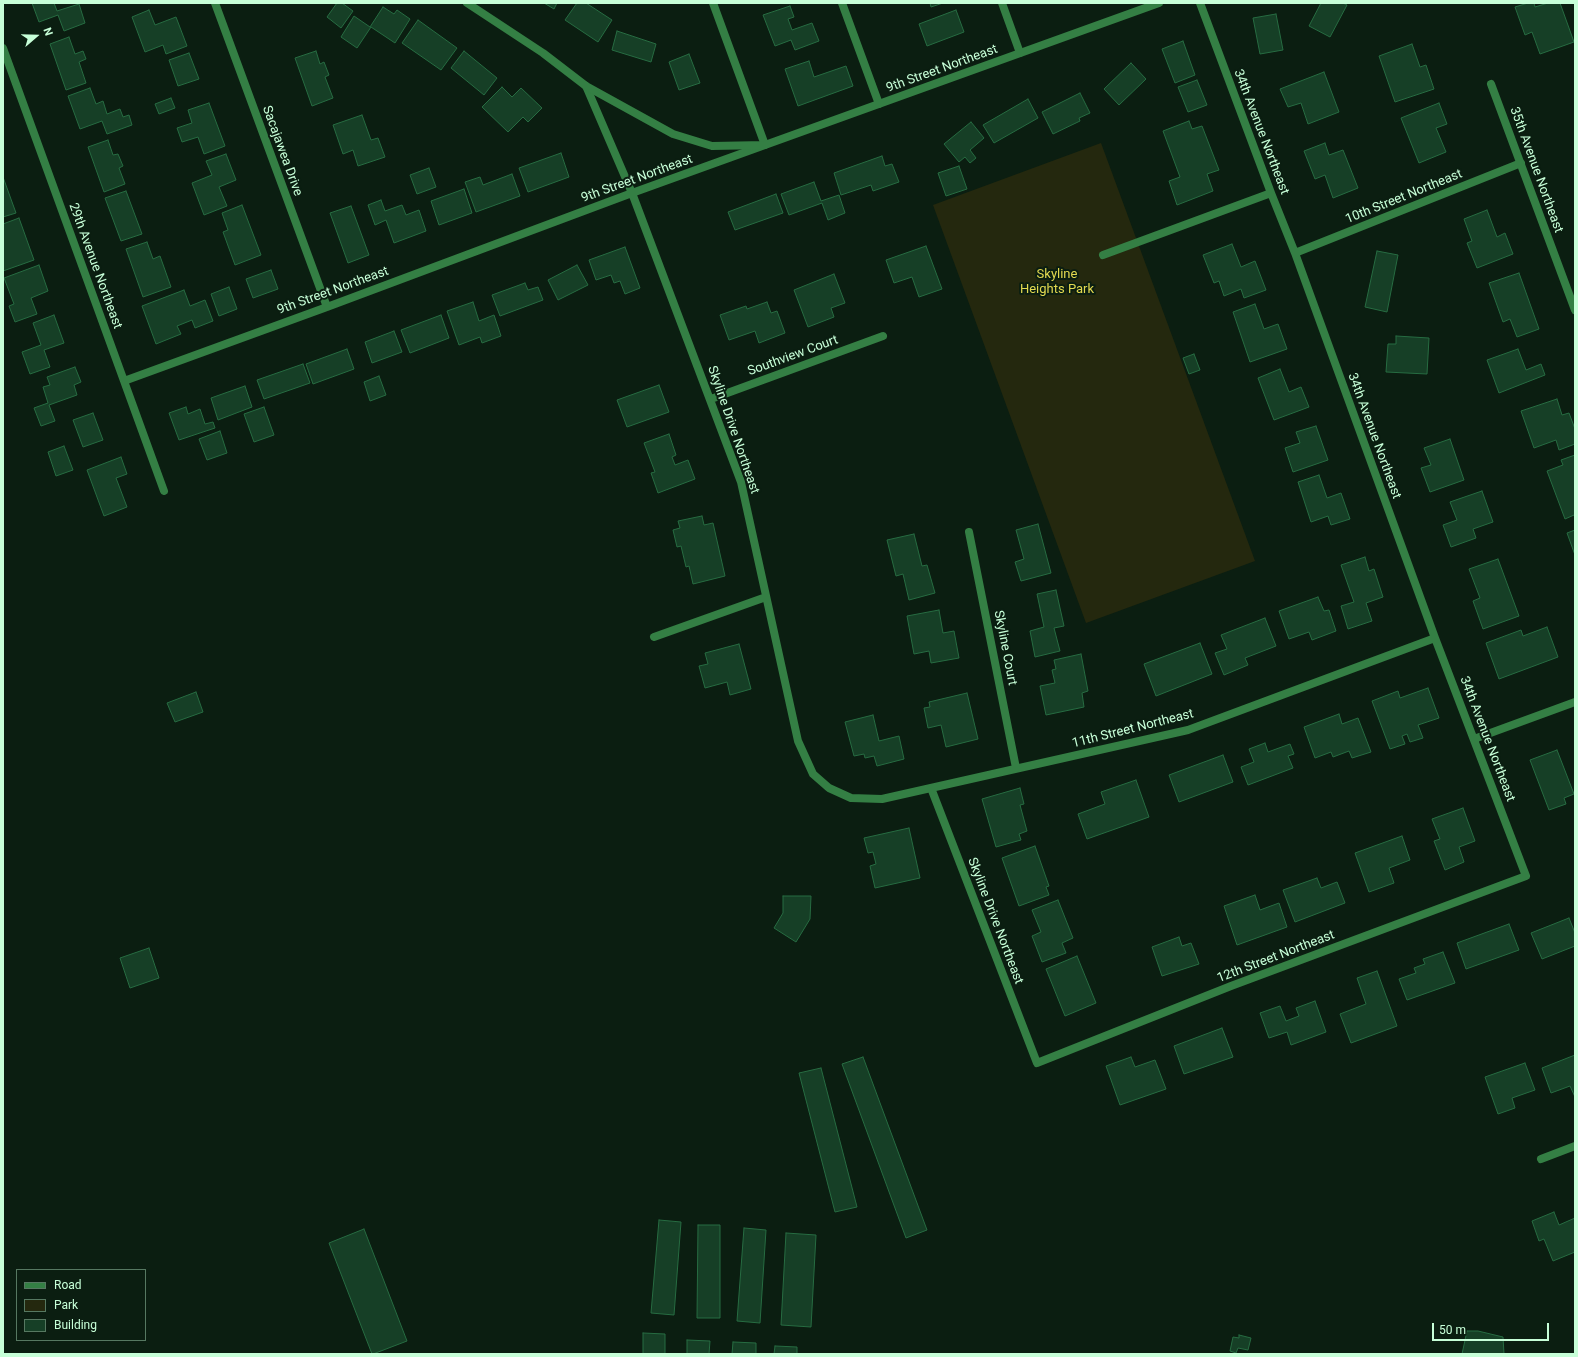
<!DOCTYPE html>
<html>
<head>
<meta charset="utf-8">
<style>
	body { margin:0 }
	#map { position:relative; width:1578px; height:1357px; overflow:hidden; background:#0b1e11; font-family:Roboto,sans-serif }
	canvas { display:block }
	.frame { position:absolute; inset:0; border:4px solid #c7ffd8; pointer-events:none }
	.legend { position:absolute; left:16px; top:1269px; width:130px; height:72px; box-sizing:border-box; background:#0b1e11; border:1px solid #567861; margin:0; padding:5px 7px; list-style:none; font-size:12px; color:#c7ffd8 }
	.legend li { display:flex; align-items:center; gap:8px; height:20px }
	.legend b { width:20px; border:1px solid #567861 }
	.north { position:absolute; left:16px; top:16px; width:40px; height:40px; -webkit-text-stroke:3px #0b1e11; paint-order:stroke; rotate:70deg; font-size:11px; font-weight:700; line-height:16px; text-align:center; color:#c7ffd8 }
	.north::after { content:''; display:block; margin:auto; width:14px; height:18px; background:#c7ffd8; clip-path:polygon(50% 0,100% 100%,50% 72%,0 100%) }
	.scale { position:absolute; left:1432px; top:1323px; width:117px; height:18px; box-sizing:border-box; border:2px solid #c7ffd8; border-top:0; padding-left:5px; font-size:12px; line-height:14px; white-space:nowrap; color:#c7ffd8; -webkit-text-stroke:3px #0b1e11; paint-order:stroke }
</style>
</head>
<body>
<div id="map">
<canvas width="1578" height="1357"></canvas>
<div class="frame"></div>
<ul class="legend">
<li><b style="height:5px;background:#347f44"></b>Road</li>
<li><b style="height:11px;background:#24280e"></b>Park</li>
<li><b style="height:11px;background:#163f26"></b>Building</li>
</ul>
<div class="north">N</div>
<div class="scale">50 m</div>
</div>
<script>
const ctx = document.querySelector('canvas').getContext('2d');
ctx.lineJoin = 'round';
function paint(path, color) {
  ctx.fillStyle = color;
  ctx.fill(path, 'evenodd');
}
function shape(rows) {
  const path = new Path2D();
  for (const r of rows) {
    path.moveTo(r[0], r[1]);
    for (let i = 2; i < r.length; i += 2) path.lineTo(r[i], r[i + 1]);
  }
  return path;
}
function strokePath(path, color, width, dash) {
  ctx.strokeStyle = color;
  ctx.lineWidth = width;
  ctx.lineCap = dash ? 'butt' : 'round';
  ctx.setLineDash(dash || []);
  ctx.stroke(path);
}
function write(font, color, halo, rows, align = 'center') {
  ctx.font = font + ' Roboto,sans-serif';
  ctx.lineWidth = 4;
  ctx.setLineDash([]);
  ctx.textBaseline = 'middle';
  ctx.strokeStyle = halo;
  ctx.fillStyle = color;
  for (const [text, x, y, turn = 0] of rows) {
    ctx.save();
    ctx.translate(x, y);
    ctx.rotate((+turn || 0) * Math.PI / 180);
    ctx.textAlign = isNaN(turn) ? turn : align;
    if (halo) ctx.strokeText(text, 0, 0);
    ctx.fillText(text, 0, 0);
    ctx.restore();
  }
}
const green = shape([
	[1101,143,1255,561,1086,623,933,205]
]);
const building = shape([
	[32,3,54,3,57,11,79,4,85,23,64,31,58,15,39,22,32,3],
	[337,3,342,3,353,11,341,28,327,17,337,3],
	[544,3,557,3,554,9,544,3],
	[577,3,586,3,612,20,598,42,565,20,577,3],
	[930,3,943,3,931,7,930,3],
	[1321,3,1343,3,1347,5,1330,37,1309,26,1321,3],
	[1528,3,1534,3,1535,7,1548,3,1560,3,1574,42,1540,54,1532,32,1525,35,1515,7,1528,3],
	[790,6,794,17,788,19,792,30,812,23,819,41,795,50,791,40,775,46,763,15,790,6],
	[383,7,394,14,397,10,410,19,395,43,371,27,357,48,341,37,354,16,370,27,383,7],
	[149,10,155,25,176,17,187,46,166,54,163,45,145,52,132,17,149,10],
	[956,10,964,32,927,46,919,24,956,10],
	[1276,14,1283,50,1260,54,1253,18,1276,14],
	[418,20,457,48,441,70,402,43,418,20],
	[617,31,656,44,651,62,612,50,617,31],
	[69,37,75,54,83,51,86,59,79,62,86,83,66,90,50,44,69,37],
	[1183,41,1195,75,1175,83,1162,49,1183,41],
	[1412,44,1420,67,1426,65,1434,89,1395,102,1379,56,1412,44],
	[316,51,320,64,324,62,329,75,325,77,333,98,312,106,295,58,316,51],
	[464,51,497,78,484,95,451,68,464,51],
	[189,53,199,79,178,86,169,60,189,53],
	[689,54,700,83,679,90,669,62,689,54],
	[809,61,814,77,846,66,853,86,798,106,785,69,809,61],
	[1131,63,1146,79,1119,105,1104,89,1131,63],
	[1324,72,1339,112,1308,124,1301,103,1288,107,1280,89,1324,72],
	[1197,80,1207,105,1188,112,1178,87,1197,80],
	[502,87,512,97,521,88,542,108,528,122,523,117,508,132,482,107,502,87],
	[90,88,96,104,103,101,107,114,120,109,123,117,129,115,132,125,107,134,102,121,80,129,68,96,90,88],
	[1080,93,1090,113,1079,118,1080,121,1053,134,1042,112,1080,93],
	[171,98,175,108,159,114,155,104,171,98],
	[1028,99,1038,118,994,143,983,125,1028,99],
	[209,103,225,146,204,154,198,137,182,142,177,128,192,123,188,110,209,103],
	[1439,103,1447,124,1436,128,1446,152,1419,163,1401,118,1439,103],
	[362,115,371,140,378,138,385,157,358,166,353,150,343,154,333,125,362,115],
	[1189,121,1192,129,1202,126,1219,170,1207,174,1213,191,1177,205,1169,181,1180,177,1163,131,1189,121],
	[971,122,984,138,970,150,976,158,970,163,965,157,959,162,944,144,971,122],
	[108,140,113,155,118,154,123,166,119,168,125,184,104,192,88,147,108,140],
	[1325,143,1329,155,1343,150,1358,188,1333,198,1325,175,1315,179,1304,151,1325,143],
	[561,153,569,177,528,192,519,168,561,153],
	[226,154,236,180,219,187,227,206,204,215,192,183,212,175,206,161,226,154],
	[882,156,885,166,892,164,899,182,873,191,871,185,841,195,834,173,882,156],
	[959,166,967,189,946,196,938,173,959,166],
	[429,168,436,187,417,194,410,175,429,168],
	[512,174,520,196,476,212,465,182,480,177,483,185,512,174],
	[3,177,16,213,3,217,3,177],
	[814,182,821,201,839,195,845,213,828,220,822,203,789,215,781,194,814,182],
	[464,189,472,213,439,225,431,201,464,189],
	[126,191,142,234,121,241,105,198,126,191],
	[776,194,783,213,735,230,728,212,776,194],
	[381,200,385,211,402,205,406,215,419,210,426,231,394,243,386,220,375,225,368,205,381,200],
	[242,205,261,255,235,265,223,232,228,230,222,213,242,205],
	[351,206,369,255,348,263,330,213,351,206],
	[1487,210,1497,237,1505,233,1513,254,1477,268,1467,243,1472,241,1464,219,1487,210],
	[19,218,34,260,3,271,3,224,19,218],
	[147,242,153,259,160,256,171,287,143,297,126,249,147,242],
	[1232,244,1241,267,1255,261,1266,290,1244,298,1241,289,1224,296,1219,281,1214,283,1203,255,1232,244],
	[926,246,942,289,919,297,912,277,894,283,886,260,926,246],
	[625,247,640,288,625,294,620,281,614,283,611,275,596,280,589,260,625,247],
	[1377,251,1398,255,1387,312,1365,307,1377,251],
	[39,265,48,291,31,298,37,314,15,322,9,306,14,304,4,278,39,265],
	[577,265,588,285,558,300,548,280,577,265],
	[271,270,278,289,253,298,246,279,271,270],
	[1519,273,1539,329,1517,337,1510,319,1503,322,1489,283,1519,273],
	[834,274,845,303,831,308,834,317,808,327,794,290,834,274],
	[525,283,528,290,538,287,543,300,500,316,492,295,525,283],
	[229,287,237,309,219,316,211,294,229,287],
	[184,290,190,306,205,300,213,321,195,328,192,320,177,326,181,334,156,344,142,306,184,290],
	[473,302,479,321,494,315,501,336,482,343,480,337,459,345,447,311,473,302],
	[767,302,771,313,777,311,785,333,759,343,755,331,729,340,720,315,746,306,747,309,767,302],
	[1255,304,1264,329,1278,324,1287,349,1250,362,1233,312,1255,304],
	[54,315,64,343,44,350,50,367,30,374,22,352,41,345,33,323,54,315],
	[441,315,449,338,410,353,401,330,441,315],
	[394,331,402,352,372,363,365,342,394,331],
	[1396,336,1429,338,1427,374,1386,372,1388,344,1396,344,1396,336],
	[347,349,354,369,313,384,306,364,347,349],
	[1518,349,1526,370,1541,364,1545,375,1499,393,1487,360,1518,349],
	[1194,354,1200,370,1189,374,1183,358,1194,354],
	[303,364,310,383,264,399,257,380,303,364],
	[75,367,81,382,74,385,77,395,49,405,55,421,41,426,34,408,48,403,43,387,50,385,47,377,75,367],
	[1280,369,1289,392,1301,387,1309,407,1274,420,1258,378,1280,369],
	[379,376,386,395,370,401,364,382,379,376],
	[659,385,669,412,627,427,617,400,659,385],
	[245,386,252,407,218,420,211,398,245,386],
	[1557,399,1562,415,1569,413,1575,429,1575,444,1559,450,1556,440,1534,448,1521,411,1557,399],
	[186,407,188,414,200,409,205,424,213,422,215,428,179,440,169,413,186,407],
	[264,407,274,435,254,442,244,414,264,407],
	[93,413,103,440,83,447,73,420,93,413],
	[1316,426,1328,460,1293,472,1285,448,1300,443,1296,432,1316,426],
	[220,431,227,453,207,460,199,439,220,431],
	[669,434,676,455,672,457,675,465,688,460,695,479,658,493,651,473,655,472,644,443,669,434],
	[1450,439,1464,480,1430,492,1421,468,1431,465,1424,448,1450,439],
	[64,446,73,470,56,476,48,452,64,446],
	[1575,455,1575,518,1574,515,1565,519,1547,471,1563,465,1561,460,1575,455],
	[121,457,127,474,116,478,127,507,104,516,87,470,121,457],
	[1319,475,1327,498,1341,493,1350,519,1331,525,1328,516,1311,522,1298,482,1319,475],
	[1482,491,1493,522,1473,529,1476,538,1451,547,1443,525,1457,520,1450,502,1482,491],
	[702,516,704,525,713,523,725,576,693,584,689,566,686,567,681,546,677,547,673,530,680,528,678,521,702,516],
	[1038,524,1051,573,1021,581,1015,562,1024,559,1016,530,1038,524],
	[1575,530,1575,555,1567,533,1575,530],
	[914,534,922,566,927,565,935,593,909,600,903,574,896,576,887,540,914,534],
	[1365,557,1369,571,1374,569,1383,597,1366,603,1372,621,1348,629,1341,606,1354,602,1341,565,1365,557],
	[1498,559,1519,616,1483,629,1473,601,1480,598,1469,569,1498,559],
	[1056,590,1064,626,1054,628,1060,651,1035,657,1030,631,1044,627,1037,594,1056,590],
	[1318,597,1324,611,1329,610,1336,631,1312,640,1309,632,1289,639,1279,611,1318,597],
	[939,610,943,633,954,631,959,658,931,663,929,651,914,654,907,616,939,610],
	[1265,618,1276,646,1245,658,1248,665,1224,675,1215,653,1227,649,1221,635,1265,618],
	[1547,627,1558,657,1499,679,1486,643,1521,630,1523,636,1547,627],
	[1200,643,1212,674,1156,696,1144,664,1200,643],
	[739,644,751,689,730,695,727,682,705,688,699,666,708,664,705,653,739,644],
	[1081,654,1088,691,1082,693,1084,707,1046,715,1040,686,1055,683,1052,670,1056,669,1054,660,1081,654],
	[1428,688,1439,718,1418,725,1423,738,1410,742,1407,734,1402,736,1405,744,1390,749,1372,701,1398,691,1400,698,1428,688],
	[196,692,203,712,175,722,167,703,196,692],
	[967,693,978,739,946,747,941,725,928,728,924,708,930,707,929,702,967,693],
	[1339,714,1342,724,1358,718,1371,752,1352,758,1349,751,1333,757,1331,752,1315,758,1304,727,1339,714],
	[873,715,879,741,899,736,904,759,877,766,874,756,865,758,864,754,854,756,845,722,873,715],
	[1265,743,1268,752,1290,744,1294,754,1288,756,1293,768,1248,785,1241,767,1254,762,1249,749,1265,743],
	[1557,750,1574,794,1564,798,1566,804,1549,810,1530,760,1557,750],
	[1223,755,1233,782,1179,802,1169,775,1223,755],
	[1136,780,1149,817,1087,839,1078,814,1105,804,1101,792,1136,780],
	[1020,788,1024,804,1020,805,1027,831,1019,834,1021,840,996,847,982,799,1020,788],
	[1463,808,1475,841,1459,847,1464,862,1445,870,1434,841,1440,839,1432,819,1463,808],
	[909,828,920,878,875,888,870,866,876,864,873,852,868,853,864,838,909,828],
	[1402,836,1410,860,1389,868,1394,883,1369,892,1355,853,1402,836],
	[1035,846,1049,886,1046,887,1049,895,1019,906,1002,858,1035,846],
	[1317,878,1321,888,1337,882,1345,903,1295,922,1283,890,1317,878],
	[1255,895,1260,910,1279,903,1287,927,1237,945,1224,906,1255,895],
	[783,896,811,896,810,919,796,942,774,928,783,913,783,896],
	[1058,900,1073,938,1062,943,1066,953,1042,962,1032,936,1041,932,1032,910,1058,900],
	[1569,918,1575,933,1575,946,1542,959,1531,933,1569,918],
	[1509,924,1519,950,1466,969,1457,943,1509,924],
	[1179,937,1182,946,1191,943,1199,964,1162,976,1152,947,1179,937],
	[149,948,159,978,130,988,120,958,149,948],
	[1443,952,1455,983,1407,1000,1399,979,1416,973,1414,968,1425,964,1423,959,1443,952],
	[1077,956,1096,1003,1065,1016,1046,969,1077,956],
	[1377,971,1397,1026,1351,1043,1340,1014,1366,1004,1357,978,1377,971],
	[1315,1001,1326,1032,1291,1045,1287,1032,1269,1038,1260,1013,1280,1006,1286,1021,1299,1016,1296,1008,1315,1001],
	[1222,1028,1233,1057,1184,1074,1174,1046,1222,1028],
	[1575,1055,1575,1097,1570,1086,1551,1093,1542,1068,1575,1055],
	[863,1057,927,1230,906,1238,842,1064,863,1057],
	[1131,1057,1135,1067,1155,1060,1166,1089,1120,1105,1106,1066,1131,1057],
	[1525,1063,1535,1090,1512,1098,1515,1108,1498,1114,1485,1077,1525,1063],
	[821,1068,857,1207,835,1212,799,1073,821,1068],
	[1554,1212,1559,1225,1575,1218,1575,1252,1553,1261,1544,1239,1539,1241,1532,1221,1554,1212],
	[659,1220,681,1222,674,1315,651,1313,659,1220],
	[698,1225,720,1225,720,1318,697,1318,698,1225],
	[744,1228,766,1230,760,1323,737,1321,744,1228],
	[364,1229,407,1341,373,1354,372,1354,329,1243,364,1229],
	[786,1233,816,1235,811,1327,781,1325,786,1233],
	[1467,1331,1478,1331,1503,1337,1504,1354,1462,1354,1467,1331],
	[643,1333,665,1334,665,1354,643,1354,643,1333],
	[1239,1335,1251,1338,1248,1350,1238,1348,1236,1353,1230,1351,1233,1337,1239,1338,1239,1335],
	[687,1340,710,1341,709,1354,687,1354,687,1340],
	[733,1342,756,1343,756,1354,732,1354,733,1342],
	[775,1346,797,1347,797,1354,774,1354,775,1346]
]);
const service = shape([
	[842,3,879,104]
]);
const minor = shape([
	[215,3,327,307],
	[1002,3,1020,53],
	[3,48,164,491],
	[1491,84,1575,310],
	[586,86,632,193,741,482,798,741,813,774,829,788,851,798,882,799,1188,730,1435,638],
	[1295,253,1521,163],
	[1103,255,1271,193],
	[124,381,327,307,632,193,765,145,713,3],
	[711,399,883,336],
	[969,532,1016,768],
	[654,637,766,597],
	[1474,739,1575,702],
	[931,788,1037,1063,1231,986,1526,876,1435,638,1295,253,1271,193,1200,3],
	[1541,1159,1575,1146]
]);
const tertiary = shape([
	[467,3,543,53,586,86,673,134,712,146,765,145,1159,3]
]);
const streetNames = [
	["9th Street Northeast",942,69,-20],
	["34th Avenue Northeast",1261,132,69],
	["Sacajawea Drive",282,151,70],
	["35th Avenue Northeast",1536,170,70],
	["9th Street Northeast",637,179,-20],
	["10th Street Northeast",1404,197,-22],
	["29th Avenue Northeast",95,266,70],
	["9th Street Northeast",333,291,-20],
	["Southview Court",793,356,-20],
	["Skyline Drive Northeast",733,430,71],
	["34th Avenue Northeast",1374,436,70],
	["Skyline Court",1005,648,79],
	["11th Street Northeast",1133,729,-14],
	["34th Avenue Northeast",1487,739,69],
	["Skyline Drive Northeast",995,921,69],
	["12th Street Northeast",1276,957,-21]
];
const parkNames = [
	["Skyline",1057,275],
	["Heights Park",1057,290]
];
paint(green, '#24280e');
paint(building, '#163f26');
strokePath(building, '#276c42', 1);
strokePath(service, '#347f44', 8);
strokePath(minor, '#347f44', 8);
strokePath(tertiary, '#347f44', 8);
write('13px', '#c7ffd8', '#0b1e11', streetNames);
write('13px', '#e2d950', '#0b1e11', parkNames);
</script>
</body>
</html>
